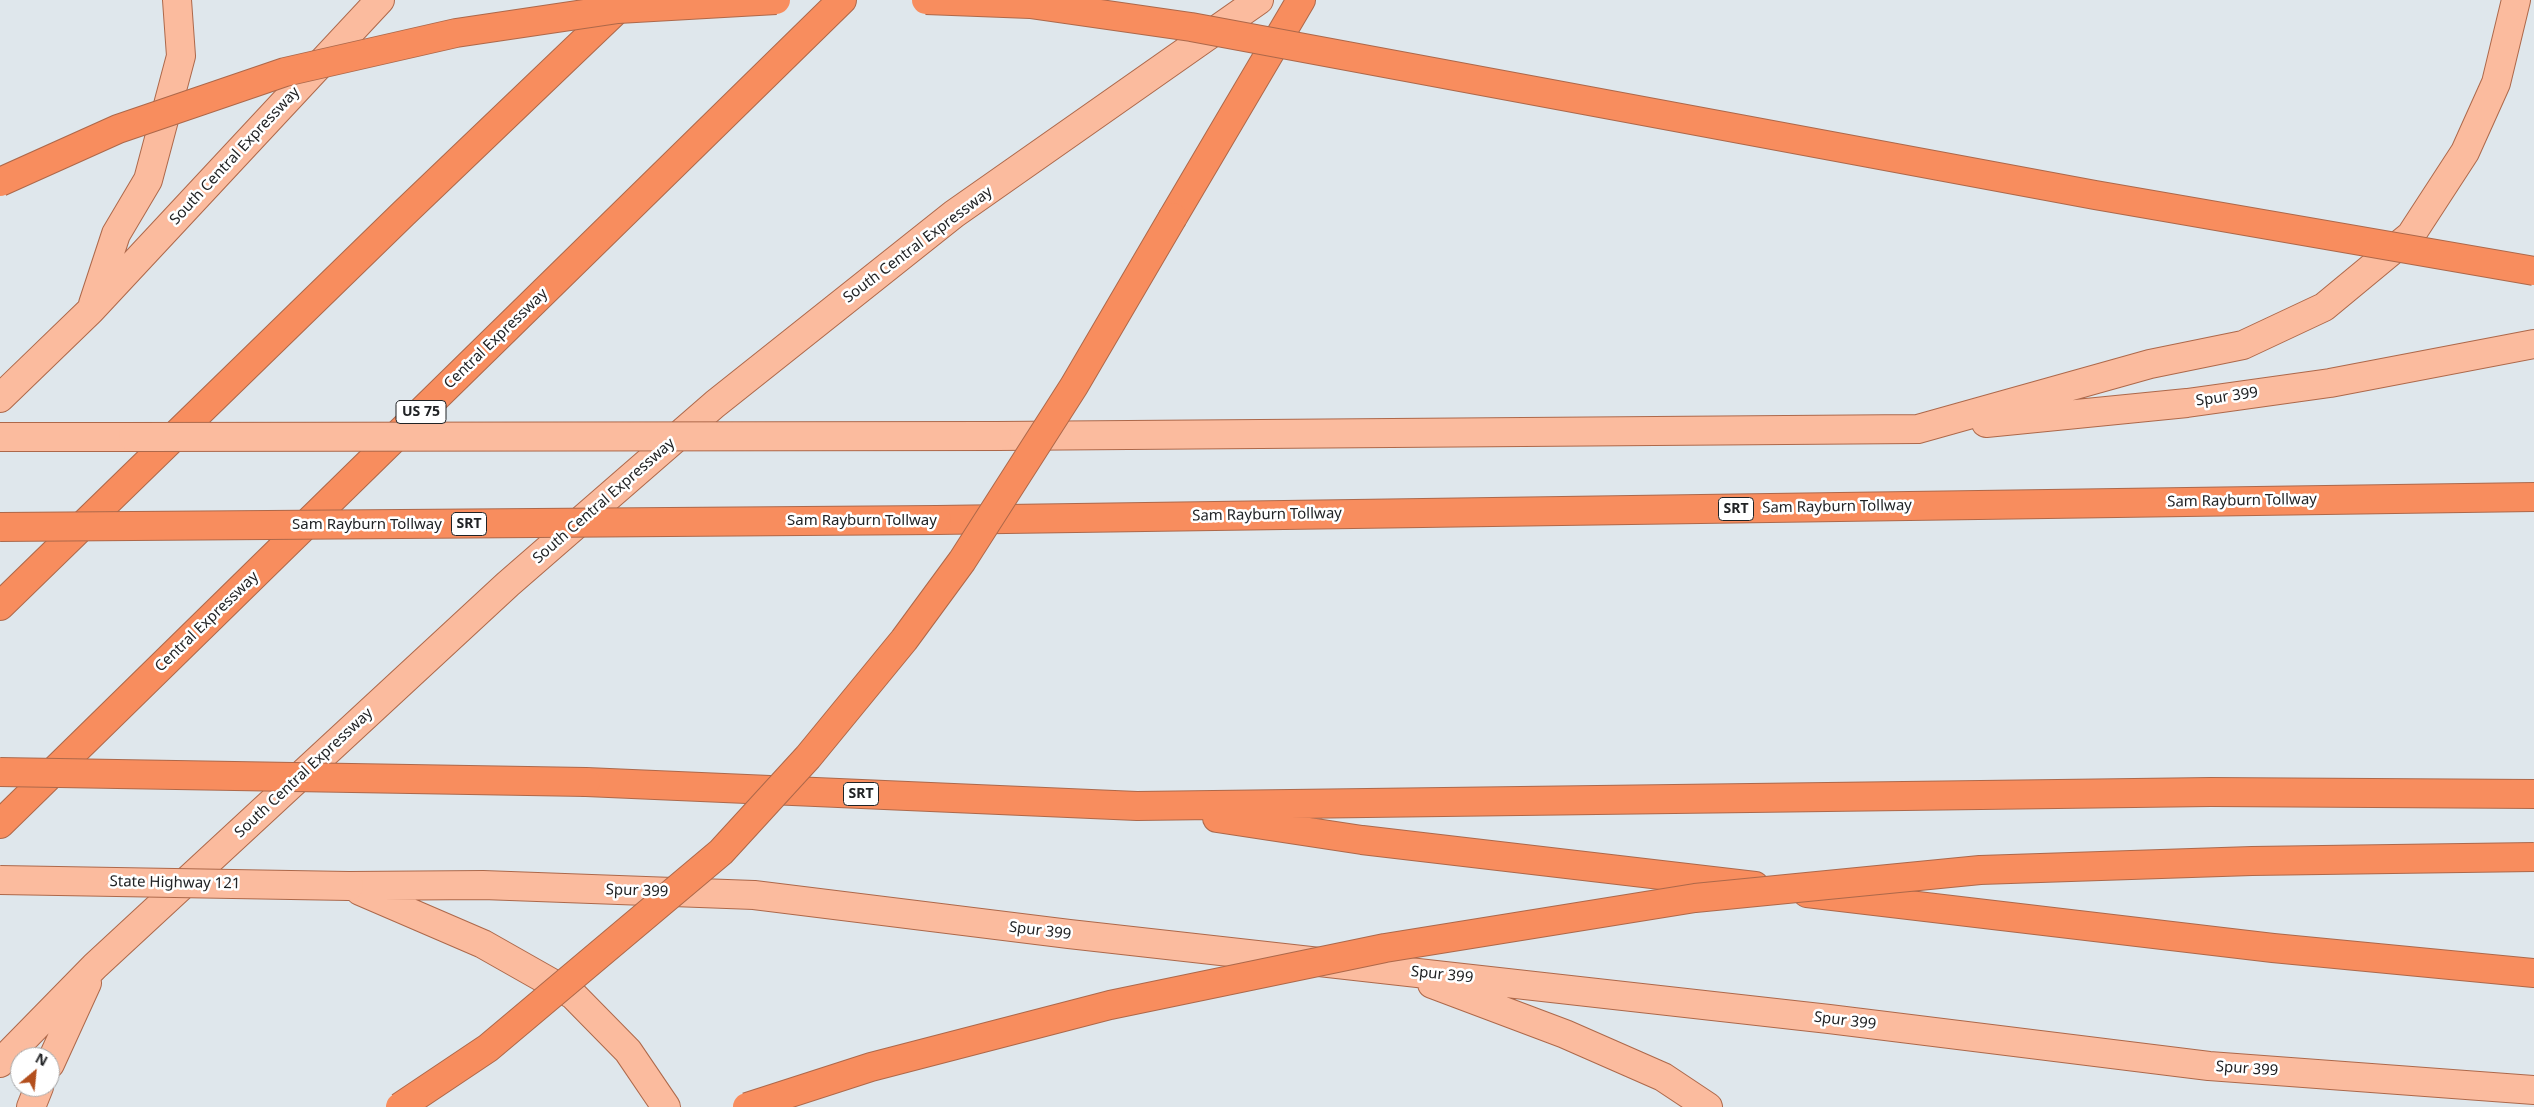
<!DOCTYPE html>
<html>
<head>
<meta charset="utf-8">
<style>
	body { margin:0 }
	#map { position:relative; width:2534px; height:1107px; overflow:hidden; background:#dfe7ec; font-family:"Noto Sans",sans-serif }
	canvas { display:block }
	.north { position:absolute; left:10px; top:1047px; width:50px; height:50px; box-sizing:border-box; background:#fff; border:1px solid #a6a7a8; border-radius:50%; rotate:28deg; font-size:14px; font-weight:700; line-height:20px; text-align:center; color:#212325 }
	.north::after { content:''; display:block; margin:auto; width:18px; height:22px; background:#b34f1d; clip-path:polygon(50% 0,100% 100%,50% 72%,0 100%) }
</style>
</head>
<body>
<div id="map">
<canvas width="2534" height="1107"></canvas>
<div class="north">N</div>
</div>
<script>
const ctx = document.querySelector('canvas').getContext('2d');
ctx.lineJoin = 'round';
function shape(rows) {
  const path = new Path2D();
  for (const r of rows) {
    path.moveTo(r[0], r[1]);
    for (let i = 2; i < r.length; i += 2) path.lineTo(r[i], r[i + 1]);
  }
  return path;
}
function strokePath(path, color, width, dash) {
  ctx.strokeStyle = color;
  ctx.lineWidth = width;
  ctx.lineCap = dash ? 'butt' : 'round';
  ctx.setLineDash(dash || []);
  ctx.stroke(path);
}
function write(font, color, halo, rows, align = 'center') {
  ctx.font = font + ' "Noto Sans",sans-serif';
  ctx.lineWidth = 5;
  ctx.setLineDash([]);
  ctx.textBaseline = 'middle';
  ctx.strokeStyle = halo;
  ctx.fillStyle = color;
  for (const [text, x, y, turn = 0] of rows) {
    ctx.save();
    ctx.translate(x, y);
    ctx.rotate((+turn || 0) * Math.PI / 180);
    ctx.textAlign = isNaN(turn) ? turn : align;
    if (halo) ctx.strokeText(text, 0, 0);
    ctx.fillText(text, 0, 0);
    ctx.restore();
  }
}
const major = shape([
	[93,304,116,234,148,180,181,56,177,0],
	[0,398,90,311,380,0],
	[1986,423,2187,403,2330,383,2534,344],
	[997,436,1918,429,2150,364,2243,345,2324,307,2411,235,2465,152,2496,83,2516,0],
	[0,437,133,437],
	[349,886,483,885,754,895,1069,934,1829,1019,2209,1066,2534,1090],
	[360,891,483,944,573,995,628,1051,666,1107],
	[1432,984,1565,1034,1663,1077,1708,1107],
	[0,1063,95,966,508,584,715,404,954,214,1259,0],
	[50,1064,87,983],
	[31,1107,39,1087]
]);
const highway = shape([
	[1173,217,1301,0],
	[937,520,2534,497],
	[0,606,403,214,627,0],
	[586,782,1137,806,2211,792,2534,794],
	[1217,818,1362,840,1755,886],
	[0,824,842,0],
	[1807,893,2273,948,2534,973]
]);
const majorBridge = shape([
	[133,437,997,436],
	[0,880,349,886]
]);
const highwayBridge = shape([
	[926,0,1030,4,1191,27,2095,195,2534,271],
	[0,182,118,129,285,72,456,33,618,9,776,0],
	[0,527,937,520],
	[0,772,586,782],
	[400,1107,488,1048,721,852,808,757,904,640,962,561,1074,386,1173,217],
	[747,1107,871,1067,1110,1005,1385,948,1695,898,1980,870,2252,861,2534,857]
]);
const shields = [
	[421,412,50],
	[1736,509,35],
	[469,524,35],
	[861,794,35]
];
const shieldNames = [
	["US 75",421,412],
	["SRT",1736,509],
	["SRT",469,524],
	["SRT",861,794]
];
const streetNames = [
	["South Central Expressway",235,156,-47],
	["South Central Expressway",918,245,-37],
	["Central Expressway",496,339,-44],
	["Spur 399",2227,397,-8],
	["South Central Expressway",604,501,-41],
	["Sam Rayburn Tollway",2242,501,-1],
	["Sam Rayburn Tollway",1837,507,-1],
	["Sam Rayburn Tollway",1267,515,-1],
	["Sam Rayburn Tollway",862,521],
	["Sam Rayburn Tollway",367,525],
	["Central Expressway",207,622,-44],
	["South Central Expressway",304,773,-43],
	["State Highway 121",175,883,1],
	["Spur 399",637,891,2],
	["Spur 399",1040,931,7],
	["Spur 399",1442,975,6],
	["Spur 399",1845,1021,7],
	["Spur 399",2247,1069,4]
];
strokePath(major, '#ad684a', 30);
strokePath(highway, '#ad684a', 30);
strokePath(major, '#fbbb9e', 28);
strokePath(highway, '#f88d5e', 28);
strokePath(majorBridge, '#ad684a', 30, []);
strokePath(highwayBridge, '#ad684a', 30, []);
strokePath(majorBridge, '#fbbb9e', 28);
strokePath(highwayBridge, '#f88d5e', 28);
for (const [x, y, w] of shields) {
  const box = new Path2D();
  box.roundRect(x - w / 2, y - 11.5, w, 23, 4);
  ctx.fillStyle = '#fff';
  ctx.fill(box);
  strokePath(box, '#212325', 1);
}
write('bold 14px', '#212325', null, shieldNames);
write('15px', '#212325', '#fff', streetNames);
</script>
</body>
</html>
